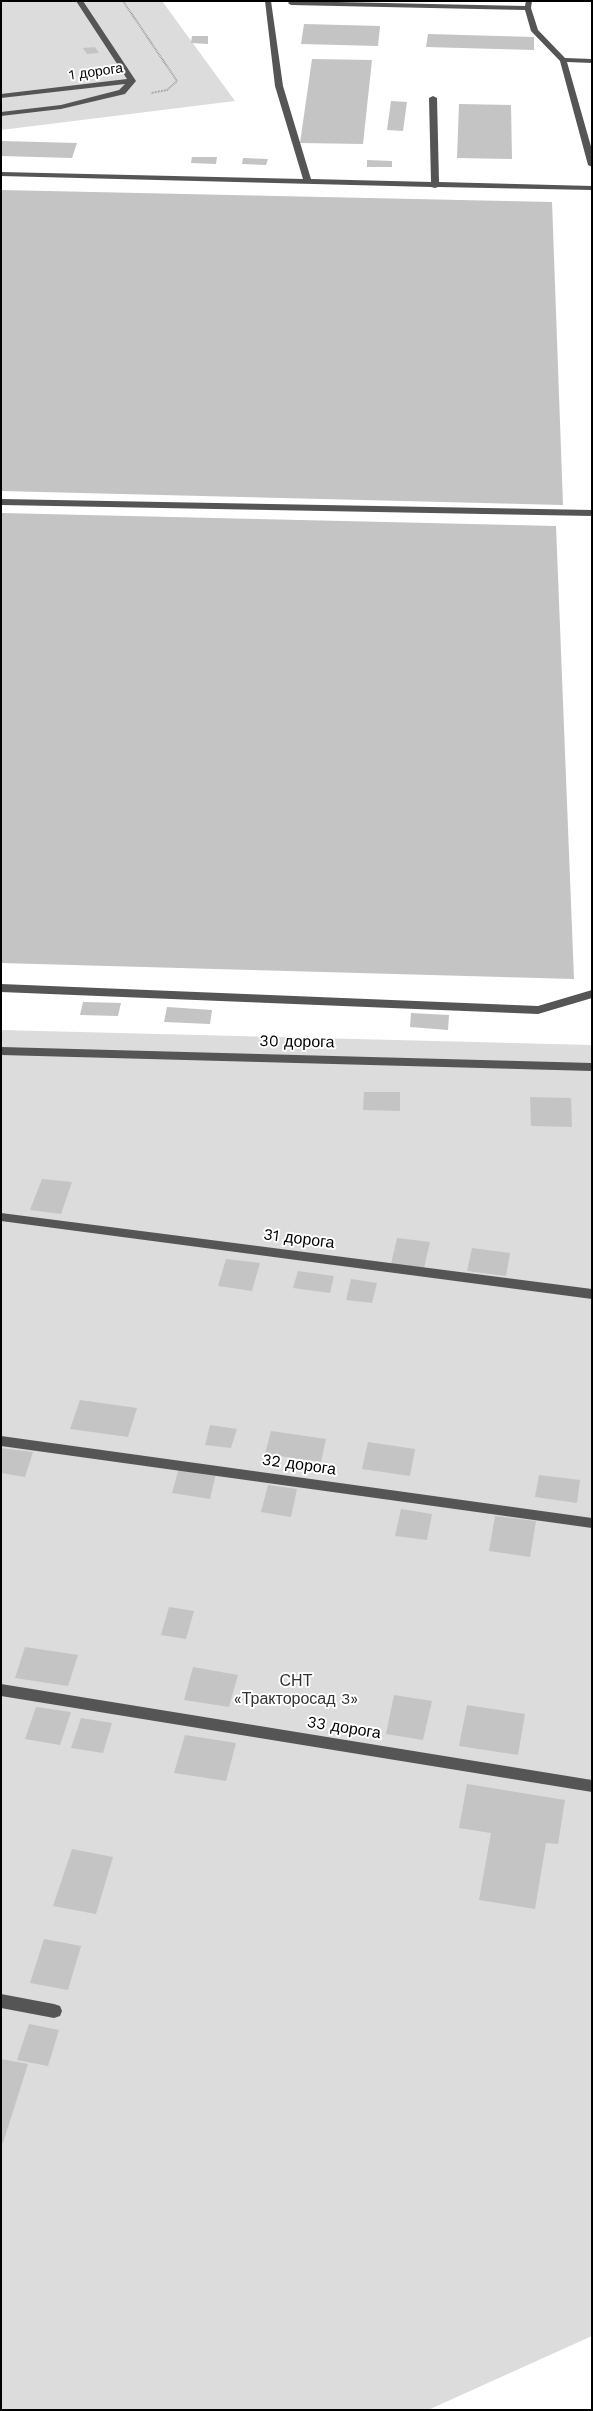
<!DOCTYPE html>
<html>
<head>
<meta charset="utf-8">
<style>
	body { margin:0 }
	#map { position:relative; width:593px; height:2411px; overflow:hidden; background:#fff; font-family:"Work Sans",sans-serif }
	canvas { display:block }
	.frame { position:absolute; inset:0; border:2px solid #000; pointer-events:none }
</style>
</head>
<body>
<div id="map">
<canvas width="593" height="2411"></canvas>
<div class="frame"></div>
</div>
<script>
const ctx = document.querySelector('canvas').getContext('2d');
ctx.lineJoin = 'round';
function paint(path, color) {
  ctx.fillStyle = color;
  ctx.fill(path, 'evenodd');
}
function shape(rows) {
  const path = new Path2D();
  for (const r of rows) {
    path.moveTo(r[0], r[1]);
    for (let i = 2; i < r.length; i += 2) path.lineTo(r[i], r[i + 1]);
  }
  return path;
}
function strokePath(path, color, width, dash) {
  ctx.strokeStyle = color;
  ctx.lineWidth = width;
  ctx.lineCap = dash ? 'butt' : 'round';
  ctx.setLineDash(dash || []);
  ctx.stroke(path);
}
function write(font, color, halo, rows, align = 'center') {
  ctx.font = font + ' "Work Sans",sans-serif';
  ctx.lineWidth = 4;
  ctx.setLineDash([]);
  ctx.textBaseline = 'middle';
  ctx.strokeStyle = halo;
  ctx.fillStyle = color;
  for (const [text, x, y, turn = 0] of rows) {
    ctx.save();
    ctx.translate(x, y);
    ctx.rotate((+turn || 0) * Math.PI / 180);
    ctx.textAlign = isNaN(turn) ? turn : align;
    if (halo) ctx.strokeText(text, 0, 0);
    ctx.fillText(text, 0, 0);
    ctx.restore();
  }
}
const green = shape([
	[1,1,162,1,235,101,1,130],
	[1,1030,592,1045,592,2336,428,2410,1,2410]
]);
const building = shape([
	[304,24,380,26,378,46,301,44],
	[428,34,534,37,534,50,426,47],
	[192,36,208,36,208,44,191,43],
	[95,47,99,53,87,54,83,48],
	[312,59,372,60,363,144,300,143],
	[391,101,407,102,403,131,387,130],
	[459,104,511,105,512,159,457,158],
	[1,141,77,143,72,158,1,156],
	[192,157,217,157,216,164,191,163],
	[243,158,268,159,266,165,242,164],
	[367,160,392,161,392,167,367,167],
	[1,190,552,202,563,505,1,491],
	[1,513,556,526,574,979,1,963],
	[83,1002,121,1003,118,1016,80,1015],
	[167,1007,212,1010,210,1024,164,1022],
	[411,1013,449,1015,448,1030,410,1027],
	[364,1092,400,1092,400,1111,363,1110],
	[530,1097,571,1098,572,1127,531,1126],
	[42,1179,72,1182,61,1214,30,1210],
	[397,1238,430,1242,424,1268,391,1264],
	[472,1248,510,1253,506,1276,467,1271],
	[226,1259,260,1263,252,1291,218,1286],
	[298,1271,334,1276,330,1293,293,1288],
	[351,1279,377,1283,372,1303,346,1300],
	[80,1400,137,1408,128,1437,70,1429],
	[210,1425,237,1429,231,1448,205,1445],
	[271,1431,326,1439,321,1462,265,1454],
	[368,1442,415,1449,410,1476,362,1469],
	[1,1448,33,1452,25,1477,1,1473],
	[179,1468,216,1473,210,1499,172,1493],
	[539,1475,580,1480,577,1503,535,1497],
	[268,1485,297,1489,291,1517,261,1512],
	[401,1509,432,1514,427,1540,395,1536],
	[495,1516,536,1521,530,1557,489,1551],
	[169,1607,194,1611,186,1639,161,1635],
	[25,1647,78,1655,68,1686,15,1678],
	[193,1667,238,1675,229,1707,184,1700],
	[394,1695,432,1701,423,1740,386,1734],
	[467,1705,525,1714,518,1755,459,1746],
	[36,1707,71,1712,60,1745,25,1739],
	[81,1718,112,1723,103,1753,71,1748],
	[185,1735,236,1743,226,1781,174,1773],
	[467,1784,565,1800,558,1844,546,1843,535,1909,479,1900,491,1833,459,1828],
	[72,1849,113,1857,96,1914,53,1906],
	[44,1939,81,1946,68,1990,30,1983],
	[29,2024,59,2030,48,2066,17,2060],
	[1,2059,28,2064,3,2143,1,2143]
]);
const path = shape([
	[123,1,177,81,167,90,151,93]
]);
const minor = shape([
	[76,1,83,1,136,81,125,94,61,109,1,116,1,112,61,105,119,90,125,84,1,98,1,94,127,79,76,1],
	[265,1,271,1,283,86,311,179,431,182,429,98,433,96,437,98,439,182,592,186,592,190,438,187,435,188,431,187,1,176,1,172,303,179,275,86,265,1],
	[290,1,525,6,526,1,532,1,531,8,538,30,565,58,592,59,592,63,567,62,592,150,592,167,588,165,560,61,531,31,525,10,291,5,288,3,290,1],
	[1,499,592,510,592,516,1,505,1,499],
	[1,984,538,1006,592,990,592,998,538,1014,1,992,1,984],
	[1,1047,592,1063,592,1071,1,1055,1,1047],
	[1,1213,592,1289,592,1299,1,1221,1,1213],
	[1,1436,592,1518,592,1528,1,1446,1,1436],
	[1,1684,592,1780,592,1792,1,1696,1,1684],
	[1,1994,54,2004,60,2006,62,2011,60,2016,54,2018,1,2008,1,1994]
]);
const farStreetnames = [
	["1 дорога",96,72,-8]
];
const streetNames = [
	["30 дорога",297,1042,1],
	["31 дорога",299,1239,7],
	["32 дорога",299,1465,8],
	["33 дорога",344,1728,9]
];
const parkNames = [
	["СНТ",296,1681],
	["«Тракторосад 3»",296,1699]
];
paint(green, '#dcdcdc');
paint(building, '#c4c4c4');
strokePath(path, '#777', 2, [0.5, 1]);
paint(minor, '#555');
write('14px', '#000', '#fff', farStreetnames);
write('16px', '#000', '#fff', streetNames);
write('16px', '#333', '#fff', parkNames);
</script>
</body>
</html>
